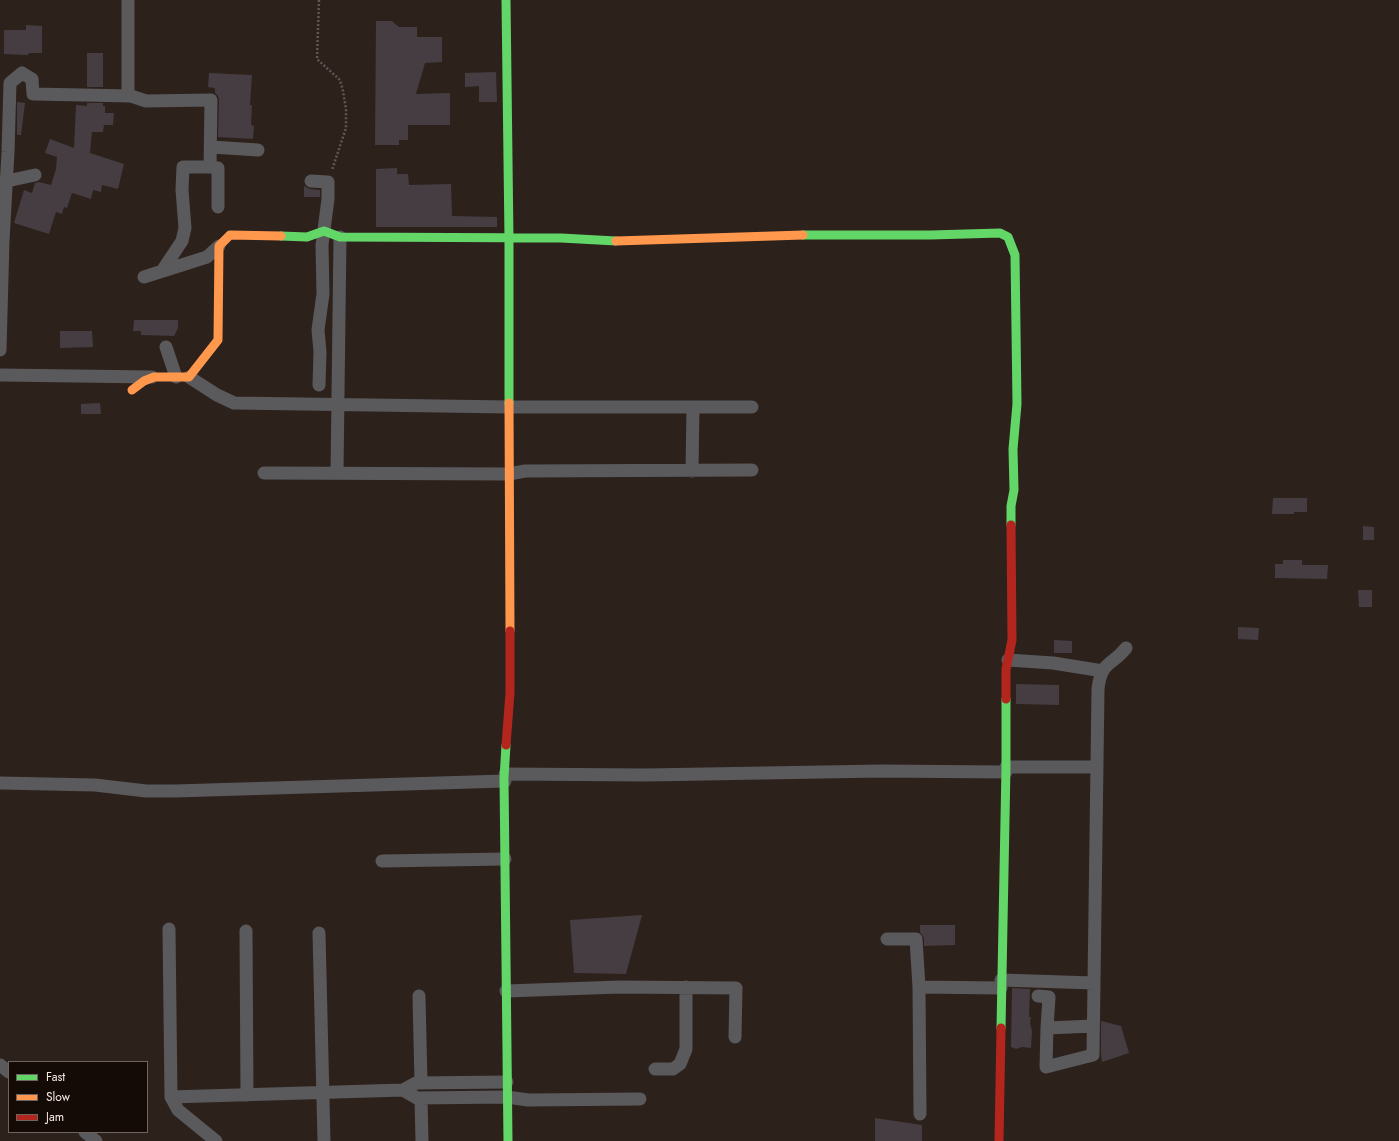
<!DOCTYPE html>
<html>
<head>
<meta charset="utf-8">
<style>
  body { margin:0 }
  #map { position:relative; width:1399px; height:1141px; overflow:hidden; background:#2d211c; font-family:Jost,sans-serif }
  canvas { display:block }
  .legend { position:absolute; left:8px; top:1061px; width:140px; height:72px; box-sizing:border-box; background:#140b07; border:1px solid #6f645f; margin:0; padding:5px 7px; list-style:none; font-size:12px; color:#f8e9e3 }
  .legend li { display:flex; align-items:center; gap:8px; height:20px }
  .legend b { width:20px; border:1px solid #6f645f }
</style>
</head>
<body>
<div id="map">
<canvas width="1399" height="1141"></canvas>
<ul class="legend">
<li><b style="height:5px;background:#63d668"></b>Fast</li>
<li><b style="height:5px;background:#ff974d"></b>Slow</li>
<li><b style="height:5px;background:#b3261e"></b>Jam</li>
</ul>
</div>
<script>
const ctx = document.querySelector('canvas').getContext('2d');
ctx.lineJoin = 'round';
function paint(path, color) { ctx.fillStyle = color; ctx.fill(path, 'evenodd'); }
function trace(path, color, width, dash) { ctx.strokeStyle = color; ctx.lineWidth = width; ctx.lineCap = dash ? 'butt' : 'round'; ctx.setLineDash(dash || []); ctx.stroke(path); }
paint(new Path2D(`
  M376,21H392L399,27H417V37H442V62L425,63L416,94L450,93V125H408V140H399V145H375Z
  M26,25L42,26V53H29L28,55L4,54V30H26Z
  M87,53H103V87H87Z
  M496,72L497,102H479V86L465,87V73Z
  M209,73L252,75L250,105H252L251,125L254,126L253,139L218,137L219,100L218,96L215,93V88L208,87Z
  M17,102L25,103L21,135H17Z
  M87,103H103V106H105V113H114L113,125H104L103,132H92L90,153L124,164L118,189L102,185L101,192L93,190L91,199L72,193L67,208L64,207L62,214L56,212L49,234L14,223L24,190L32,193L35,183L39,182L51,185L56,169L57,157L45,153L50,139L74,148L76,105L87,106Z
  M397,168V174H408L409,185L451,184L452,216L497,217V227H376V169Z
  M304,186L310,189L320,190V197H304Z
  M134,320H178V328L174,336L141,335V331H133Z
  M60,331H92L93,347L60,348Z
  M100,403L101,414H81V404Z
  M1273,498H1307V512H1294V514H1272Z
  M1363,526L1374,527V540H1363Z
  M1283,560H1302V565H1328L1327,579L1275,578V564H1283Z
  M1358,590H1372V607H1359Z
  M1238,627L1259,628L1258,640L1238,639Z
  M1054,640L1072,641V653H1054Z
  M1016,684L1059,685V705L1016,704Z
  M642,915L626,974L574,973L570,920Z
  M920,925H955V945L924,946V938L920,932Z
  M1012,988L1030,989L1029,1017H1031L1030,1023L1032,1031L1031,1048L1022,1047L1016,1049L1011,1047Z
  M1101,1021L1121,1026L1129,1053L1102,1062L1101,1054Z
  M875,1118L922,1125V1141H875Z`), '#453d41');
trace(new Path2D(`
  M319,0L317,59L340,80L343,91L346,109V128L332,170`), '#5e5959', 2.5, [2, 2]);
trace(new Path2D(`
  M128,0V96
  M211,147L258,150
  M210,167L218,168V207
  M7,181L35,175
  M311,181L328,182V199L322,245L323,294L318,330L320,352L319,385
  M144,277L207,257L219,246
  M166,347L176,377
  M0,350L3,241L8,152L10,83L22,73L32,79L33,94L131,96L146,101L211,100L210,167H183L182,190L185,228L182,241L162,271
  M0,375L152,377
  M189,377L217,395L234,403L509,407H752
  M692,471L693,407
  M264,473L509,474L525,471L752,470
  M337,473L340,237
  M1008,660L1053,663L1103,671
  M1006,767H1097
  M505,774L646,775L881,771L1006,772
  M0,783L95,785L146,791H175L505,781
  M382,861L505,859
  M169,929L171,1097
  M246,931L247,1095
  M319,933L324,1141
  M887,939H916L919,987
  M1001,980L1094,983L1098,689C1101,661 1112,666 1126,648
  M506,991L620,987L736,988L735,1037
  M419,996L421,1083
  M1038,996L1049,997L1047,1028
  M1093,1026L1047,1028L1046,1067L1093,1055L1094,983
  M0,1065L9,1072
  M655,1069H673L680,1064L686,1049V987
  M403,1090L417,1098L507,1097L528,1100L640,1099
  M421,1098L422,1141
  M920,1114L919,987L1001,988
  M85,1132L96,1141
  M216,1141L178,1110L171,1097L403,1090L416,1083L507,1082`), '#5a595c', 13);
trace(new Path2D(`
  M506,0L509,239V403
  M803,235H931L1000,233L1008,237L1015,255L1017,404L1013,449L1014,490L1011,506V525
  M281,236L307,237L324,231L340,237L561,238L616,241
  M506,745L504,778L508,1141
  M1001,1028L1006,767V699`), '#63d668', 9);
trace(new Path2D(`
  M616,241L803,235
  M132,390L144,381L154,377H189L218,340L219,246L230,235L281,236
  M509,403L510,631`), '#ff974d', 9);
trace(new Path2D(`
  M1006,699V669L1012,640L1011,525
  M506,745L510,693V631
  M999,1141L1001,1028`), '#b3261e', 9);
</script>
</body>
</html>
